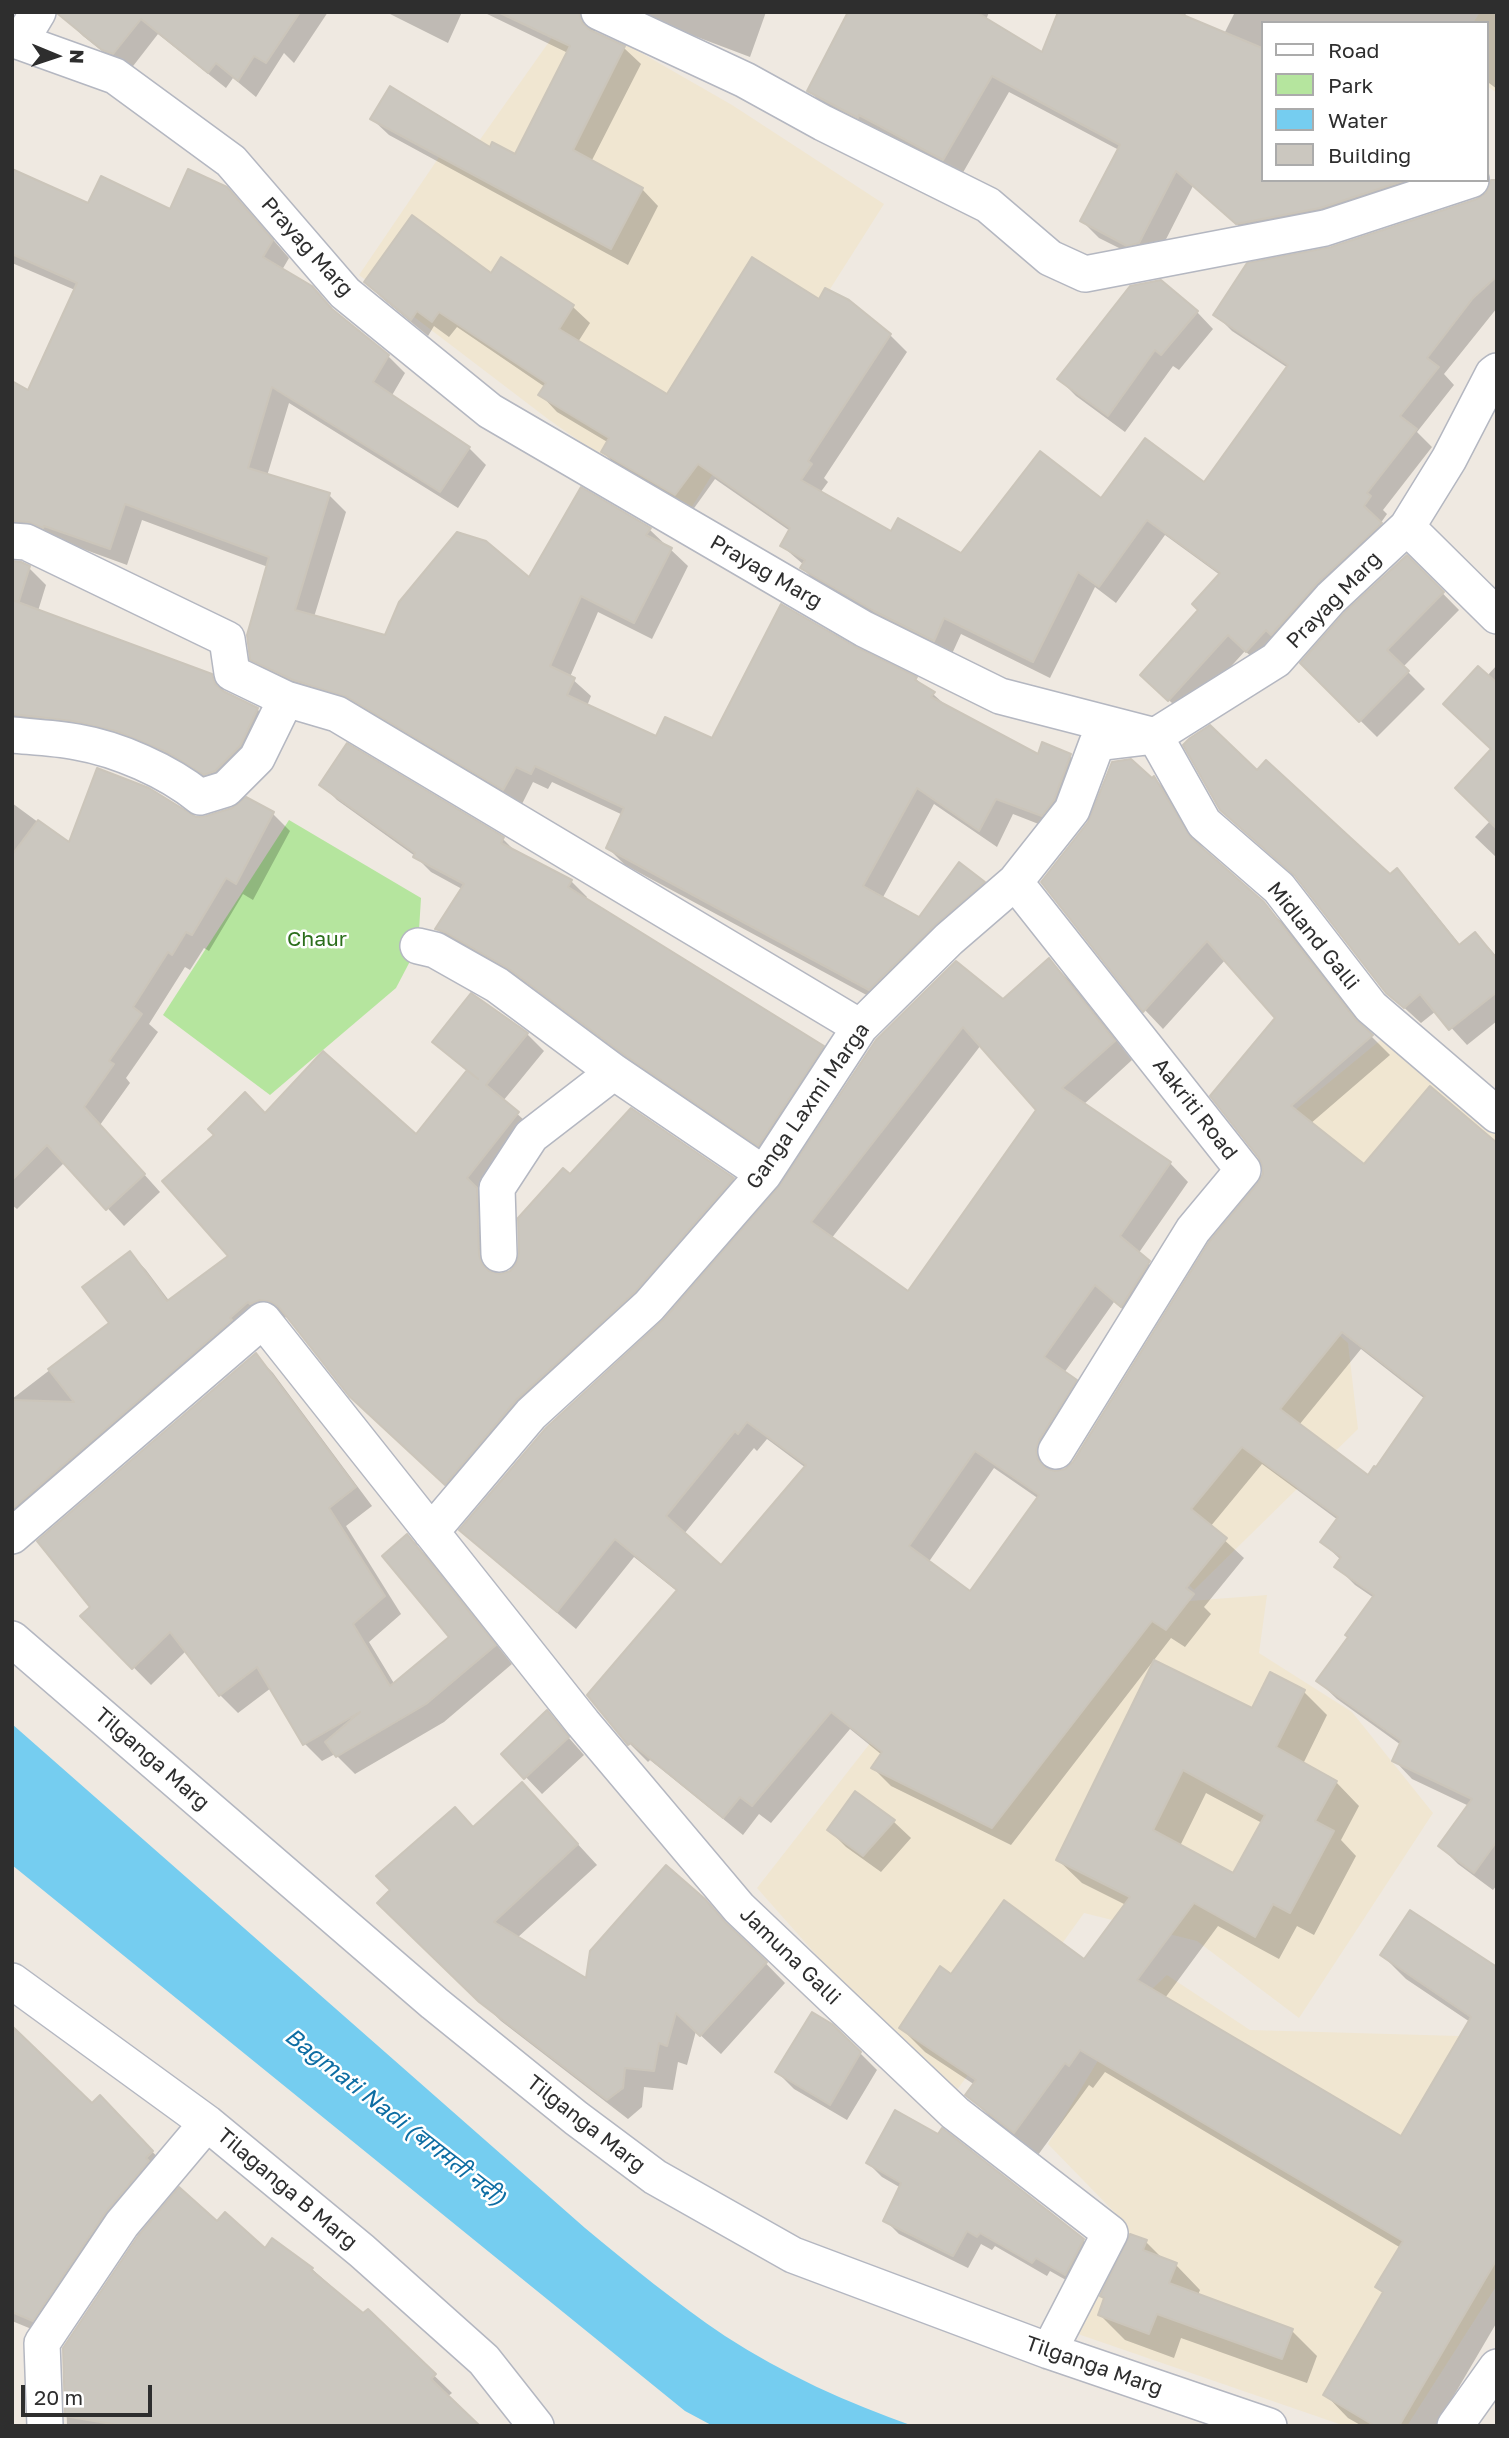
<!DOCTYPE html>
<html>
<head>
<meta charset="utf-8">
<style>
  body { margin:0 }
  #map { position:relative; width:1509px; height:2438px; overflow:hidden; background:#efe9e1; font-family:"Golos Text",sans-serif }
  canvas { display:block }
  .frame { position:absolute; inset:0; border:14px solid #2e2e2e; pointer-events:none }
  .legend { position:absolute; left:1261px; top:21px; width:228px; height:161px; box-sizing:border-box; background:#fff; border:2px solid #ababab; margin:0; padding:9px 12px; list-style:none; font-size:21px; color:#2e2e2e }
  .legend li { display:flex; align-items:center; gap:14px; height:35px }
  .legend b { width:35px; border:2px solid #ababab }
  .north { position:absolute; left:21px; top:21px; width:70px; height:70px; -webkit-text-stroke:5px #fff; paint-order:stroke; rotate:92deg; font-size:19px; font-weight:700; line-height:28px; text-align:center; color:#2e2e2e }
  .north::after { content:''; display:block; margin:auto; width:24px; height:32px; background:#2e2e2e; clip-path:polygon(50% 0,100% 100%,50% 72%,0 100%) }
  .scale { position:absolute; left:21px; top:2385px; width:131px; height:32px; box-sizing:border-box; border:4px solid #2e2e2e; border-top:0; padding-left:9px; font-size:21px; line-height:24px; white-space:nowrap; color:#2e2e2e; -webkit-text-stroke:5px #fff; paint-order:stroke }
</style>
</head>
<body>
<div id="map">
<canvas width="1509" height="2438"></canvas>
<div class="frame"></div>
<ul class="legend">
<li><b style="height:9px;background:#fff"></b>Road</li>
<li><b style="height:19px;background:#b5e59e"></b>Park</li>
<li><b style="height:19px;background:#75cdf0"></b>Water</li>
<li><b style="height:19px;background:#cbc7bf"></b>Building</li>
</ul>
<div class="north">N</div>
<div class="scale">20 m</div>
</div>
<script>
const ctx = document.querySelector('canvas').getContext('2d');
ctx.lineJoin = 'round';
function paint(path, color) { ctx.fillStyle = color; ctx.fill(path, 'evenodd'); }
function trace(path, color, width, dash) { ctx.strokeStyle = color; ctx.lineWidth = width; ctx.lineCap = dash ? 'butt' : 'round'; ctx.setLineDash(dash || []); ctx.stroke(path); }
function label(font, color, halo, rows, align = 'center') {
  ctx.font = font + ' "Golos Text","Noto Sans Devanagari",sans-serif'; ctx.lineWidth = 5; ctx.setLineDash([]); ctx.textBaseline = 'middle'; ctx.strokeStyle = halo; ctx.fillStyle = color; for (const [text, x, y, turn = 0] of rows) {
    ctx.save(); ctx.translate(x, y); ctx.rotate((+turn || 0) * Math.PI / 180); ctx.textAlign = isNaN(turn) ? turn : align; if (halo) ctx.strokeText(text, 0, 0); ctx.fillText(text, 0, 0); ctx.restore();
  }
}
paint(new Path2D(`
  M570,12L732,105L884,204L686,516L548,419L359,275L450,141H479Z
  M1480,12H1497V93L1487,86L1486,82V23H1473Z
  M1383,1038L1497,1135V1293L1274,1277L1348,1343L1358,1429L1194,1590L1056,1451L1193,1230L1288,1116Z
  M1267,1595L1259,1653L1352,1712L1433,1813L1299,2018L1197,1941L1084,1913L957,2090L918,2059L866,2011L757,1888L871,1742L1164,1603Z
  M1167,1975L1250,2030L1459,2036L1497,2061V2285L1407,2426H1345L1075,2333L1121,2219L1048,2144L1127,2012Z`), '#f0e6d1');
paint(new Path2D(`
  M289,820L421,898L418,946L396,988L270,1095L163,1015Z`), '#b5e59e');
paint(new Path2D(`
  M12,1724L585,2228C631,2266 676,2303 725,2336C783,2374 848,2403 913,2426H713L685,2411L12,1865Z`), '#75cdf0');
paint(new Path2D(`
  M259,12H328L294,63L284,53L256,97L233,78L226,88L158,34L130,70L121,66L83,36L66,19Z
  M386,12H462L448,43Z
  M483,12H604L597,20L595,32L624,48L641,64L591,162L642,189L658,206L628,265L389,135L372,119L516,157L568,53Z
  M631,12H766L750,57Z
  M843,12H989L986,20L1043,54L1060,12H1186L1185,18L1224,34L1235,12H1497V89L1489,83L1486,84V23H1262V180H1475L1255,240L1193,186L1156,259L1145,261L1099,238L1082,221L1119,150L1009,92L961,176L826,107L809,91L848,15Z
  M12,172L89,206L171,211L244,206L289,258L282,270L311,287L339,316L388,356L405,373L391,397L469,448L486,465L458,508L289,403L267,476L329,495L346,512L314,617L386,637L530,580L582,490L650,530L688,566L652,639L598,612L570,677L591,696L587,706L657,739L713,740L853,648L916,679L951,710L1039,756H1070L1087,773L1059,832L1013,814L997,847L934,804L882,899L919,919L984,883L1000,900L887,1006L625,865L608,848L623,815L552,782L548,789L533,782L521,806L269,676L252,659L268,567L142,520L127,565L61,541L12,547V401L29,392L75,290L12,263Z
  M1497,193V308L1444,374L1454,385L1417,432L1432,447L1383,510L1387,514L1380,524L1397,541L1264,668L1245,651L1186,716L1159,691L1220,575L1165,535L1116,603L1095,587L1050,678L961,634L951,656L819,585L802,568L804,565L782,546L790,531L715,479L692,511L620,469L603,452L609,443L557,412L541,395L545,387L457,327L449,337L434,326L428,336L383,299L366,282L491,275L502,259L573,307L590,323L578,342L667,397L820,302L890,335L907,352L824,478L828,482L820,493L892,533L961,555L1101,501L1205,484L1288,368L1232,331L1215,314L1332,249Z
  M1197,312L1213,329L1179,370L1173,366L1125,432L1076,396L1059,379Z
  M1407,557L1459,610L1403,667L1425,689L1377,737L1302,663Z
  M12,562L29,568L46,585L38,611L211,676L229,696L257,709L274,726L232,788L12,724Z
  M1497,665V753L1487,676Z
  M347,746L503,839L517,853L571,881L587,897L585,900L823,1047L839,1063L775,1160L644,1071L527,984L463,948L453,945L437,929L462,889L431,872L415,856L337,800L321,784Z
  M1257,773L1390,876L1397,871L1413,887L1461,946L1475,934L1491,950L1497,957V1021L1467,1045L1436,1011L1421,1023L1387,992L1301,881L1221,809Z
  M1497,775V858L1475,837L1490,821Z
  M1154,778L1172,796L1206,853L1283,923L1368,1033L1390,1055L1310,1124L1364,1166L1497,1146V1885L1493,1890L1458,1864L1440,1846L1469,1806L1412,1779L1394,1760L1401,1745L1337,1699L1318,1681L1350,1638L1374,1598L1355,1585L1336,1566L1341,1560L1322,1542L1338,1520L1262,1464L1210,1527L1244,1558L1204,1607L1211,1614L1185,1647L1171,1638L1011,1845L891,1786L873,1768L882,1755L850,1729L771,1823L759,1814L743,1835L650,1760L648,1762L630,1744L589,1695L678,1592L634,1557L576,1629L480,1548L461,1530L665,1320L782,1187L877,1041L1004,1001L1049,960L1068,979L1132,1060L1083,1105L1170,1163L1188,1182L1138,1254L1167,1281L1140,1324L1114,1302L1064,1373L1094,1399L1056,1460L1054,1472L1067,1470L1074,1463L1264,1175L1277,1018L1226,959L1163,1029L1145,1010L1043,882ZM981,1045L1038,1110L908,1294L831,1239ZM1361,1349L1425,1399L1377,1470L1368,1477L1299,1425ZM767,1439L806,1468L722,1567L684,1534L754,1448L757,1451ZM994,1468L1039,1499L970,1594L928,1563Z
  M246,799L273,814L290,831L253,900L243,894L209,951L204,948L190,970L185,967L149,1024L158,1032L126,1078L130,1083L100,1125L160,1192L124,1226L65,1162L17,1209L12,1205V803L69,845L206,818L233,810Z
  M527,1034L544,1051L503,1101L535,1130L493,1207L496,1275L511,1272L571,1177L733,1179L750,1196L463,1500L369,1413L289,1318L278,1316L12,1532V1399L111,1323L130,1253L146,1270L170,1302L231,1256L265,1115L416,1137L468,1072L435,1042Z
  M256,1355L273,1373L372,1506L346,1526L401,1614L369,1642L395,1685L451,1637L407,1537L425,1554L512,1664L444,1722L355,1774L335,1754L322,1761L305,1744L271,1688L238,1713L220,1695L186,1651L151,1685L83,1616L92,1607Z
  M1304,1692L1327,1715L1303,1764L1336,1782L1359,1806L1341,1840L1356,1856L1314,1935L1297,1926L1279,1959L1218,1926L1165,1998L1401,2138L1470,2022L1406,1979L1382,1955L1497,1968V2322L1436,2426H1362L1348,2418L1325,2394L1384,2294L1378,2287L1401,2248L1105,2072L1093,2088L1089,2085L1038,2155L991,2118L968,2095L975,2085L925,2052L901,2028L952,1976L1085,1962L1126,1905L1082,1883L1058,1860L1253,1711ZM1206,1793L1262,1823L1234,1875L1180,1846Z
  M547,1713L584,1755L542,1794L504,1754Z
  M855,1793L894,1822L911,1838L881,1872L846,1847L829,1830Z
  M541,1804L597,1865L517,1938L588,1980L704,1900L785,1983L721,2054L696,2031L687,2065L678,2062L673,2090L644,2087L642,2107L628,2119L501,2021L399,1922L474,1829Z
  M860,2053L877,2070L847,2120L794,2089L777,2072Z
  M12,2056L92,2105L117,2115L169,2169L51,2337L12,2321Z
  M868,2163L1083,2240L1097,2254L1080,2288L1050,2271L1047,2276L995,2246L992,2250L981,2244L968,2268L899,2234L885,2220L901,2188L882,2177Z
  M217,2223L266,2250L312,2269L364,2315L368,2311L452,2393L447,2397L478,2426H67L65,2348Z
  M1146,2242L1165,2261L1176,2265L1200,2290L1198,2295L1292,2331L1317,2356L1307,2383L1181,2338L1174,2358L1125,2340L1100,2315Z`), '#0003');
const building = new Path2D(`
  M58,12H300L266,63L254,56L238,81L216,63L208,73L141,19L113,54L102,50L58,14Z
  M498,12H579L582,23L590,30L625,46L573,150L643,188L611,249L370,119L390,86L490,147L492,142L515,154L570,46Z
  M848,12H976L1042,52L1058,12H1176L1262,48V180H1406L1320,208L1236,224L1176,171L1139,243L1127,246L1080,221L1120,145L992,76L943,160L859,115L858,118L807,91Z
  M12,169L88,203L101,176L170,209L188,169L227,187L273,240L263,257L312,286L332,309L389,355L373,382L470,447L440,492L272,387L248,468L330,493L295,610L385,635L399,602L457,532L486,541L529,577L581,487L651,528L646,535L672,548L634,623L581,596L550,666L575,678L567,695L656,736L665,717L712,738L781,604L854,646L917,677L915,680L935,692L931,697L1038,754L1042,742L1071,754L1054,800L1042,816L996,799L979,831L917,788L863,886L919,917L959,862L985,882L935,925L869,990L606,848L624,808L535,766L531,774L516,767L503,790L347,697L293,680L250,660L247,635L269,557L125,504L110,549L44,526L43,528L28,522L12,521V381L28,390L77,283L12,254Z
  M1491,180H1497V276L1473,298L1427,358L1439,367L1400,416L1417,429L1367,493L1371,496L1364,506L1382,523L1317,583L1271,635L1266,630L1246,652L1228,635L1168,701L1140,675L1198,610L1192,604L1220,573L1147,520L1099,587L1078,572L1033,662L944,618L934,641L874,611L800,568L805,560L780,546L790,528L698,464L675,495L601,452L609,438L538,395L546,383L439,312L432,322L417,311L411,320L364,282L412,215L491,273L501,257L574,305L559,329L667,394L752,257L819,299L825,288L849,300L891,334L808,461L812,464L801,480L891,531L898,518L961,553L1040,451L1101,498L1145,438L1204,482L1288,365L1213,315L1247,263L1331,247L1477,199L1486,193Z
  M1161,280L1198,311L1161,355L1155,350L1108,416L1057,379L1130,286Z
  M1407,555L1444,592L1387,650L1409,671L1359,722L1300,663L1345,612Z
  M12,561L21,562L30,566L19,601H15L212,674L215,684L223,691L258,708L240,746L215,771L204,775L167,752L116,731L72,721L12,714Z
  M1478,666L1497,683V829L1455,788L1491,749L1443,704Z
  M1210,725L1257,770L1266,760L1390,874L1397,868L1459,945L1475,932L1497,959V992L1449,1030L1420,994L1404,1008L1386,993L1295,876L1220,810L1183,745L1190,738Z
  M347,743L504,837L501,843L572,880L568,887L824,1046L758,1146L626,1056L509,969L445,932L435,929L464,884L413,857L415,853L319,785Z
  M1131,759L1152,778L1154,776L1191,838L1264,902L1355,1019L1373,1035L1291,1106L1364,1164L1430,1086L1497,1143V1841L1474,1873L1438,1846L1472,1799L1392,1761L1401,1741L1316,1681L1348,1637L1345,1635L1374,1595L1334,1567L1341,1557L1320,1542L1338,1517L1242,1447L1191,1509L1227,1538L1186,1588L1194,1594L1166,1630L1152,1621L992,1828L871,1768L882,1752L831,1712L752,1806L740,1797L723,1818L631,1743L628,1745L587,1695L677,1590L615,1539L557,1612L459,1530L546,1428L664,1319L780,1185L876,1040L956,961L1003,999L1049,958L1115,1041L1062,1088L1171,1162L1120,1236L1150,1261L1121,1307L1095,1285L1044,1357L1077,1380L1039,1440L1036,1450L1038,1460L1045,1468L1055,1471L1065,1469L1073,1462L1209,1242L1258,1183L1263,1174L1262,1165L1259,1158L1210,1096L1275,1018L1207,941L1143,1012L1041,882L1088,822L1112,762ZM963,1027L1036,1110L908,1291L811,1222ZM1342,1332L1425,1396L1376,1467L1374,1466L1368,1475L1280,1409ZM747,1422L806,1465L721,1565L666,1516L735,1431L738,1434ZM975,1451L1039,1495L970,1591L909,1546Z
  M97,768L149,788L196,817L206,816L232,808L246,797L274,812L236,884L226,878L192,935L186,932L172,955L168,952L133,1007L142,1014L109,1061L114,1064L84,1107L145,1174L106,1210L47,1145L12,1180V855L38,820L69,842Z
  M471,993L528,1033L486,1085L519,1112L467,1178L477,1188L479,1255L482,1264L489,1271L500,1274L510,1271L516,1264L519,1253L518,1218L563,1168L570,1174L631,1108L734,1178L635,1292L517,1399L445,1485L349,1396L279,1307L271,1302L260,1300L250,1304L248,1302L230,1318L232,1320L12,1509V1400L74,1402L48,1369L109,1323L82,1287L130,1251L167,1301L228,1256L162,1181L214,1135L208,1129L245,1092L265,1113L323,1051L416,1134L467,1070L478,1079L432,1042Z
  M256,1353L356,1487L329,1508L385,1596L353,1624L390,1686L449,1637L382,1556L407,1534L496,1645L426,1704L336,1757L325,1742L360,1712L303,1745L257,1667L219,1696L170,1632L132,1669L80,1616L90,1607L37,1541Z
  M1154,1660L1252,1708L1270,1672L1305,1690L1276,1747L1337,1781L1315,1821L1334,1831L1290,1913L1273,1904L1255,1937L1194,1903L1137,1980L1401,2136L1471,2017L1380,1955L1410,1910L1497,1967V2259L1399,2426H1375L1323,2395L1383,2292L1375,2287L1403,2241L1080,2050L1069,2066L1065,2063L1014,2133L965,2095L976,2080L899,2028L940,1966L951,1974L1004,1900L1084,1959L1130,1897L1056,1860ZM1183,1770L1265,1815L1233,1873L1153,1830Z
  M547,1710L569,1737L524,1779L501,1754Z
  M522,1782L578,1844L494,1922L586,1978L590,1951L666,1865L705,1899L725,1922L767,1962L700,2036L676,2013L667,2046L659,2043L654,2071L625,2068L623,2088L607,2100L479,2002L377,1903L390,1890L376,1876L455,1807L473,1827Z
  M855,1791L895,1820L863,1856L827,1830Z
  M812,2012L832,2024L861,2052L830,2105L775,2072Z
  M12,2026L92,2103L100,2095L153,2151L146,2158L149,2161L105,2213L33,2321L12,2312Z
  M895,2110L938,2134L942,2128L1084,2239L1065,2275L1036,2258L1032,2263L980,2233L977,2237L967,2231L953,2256L883,2221L901,2183L866,2163Z
  M179,2187L217,2221L225,2212L265,2248L272,2238L313,2268L311,2270L363,2313L368,2309L436,2374L431,2379L480,2426H124L65,2416L63,2348L138,2236Z
  M1130,2234L1147,2240L1143,2250L1177,2263L1169,2283L1293,2329L1282,2359L1157,2314L1149,2334L1098,2315L1104,2298L1100,2296Z`);
paint(building, '#cbc7bf');
trace(building, '#cbc5ba', 2);
const minor = new Path2D(`
  M599,12L745,80L823,123L988,205L1050,258L1085,274L1325,228L1471,180
  M12,39L115,76L231,161L345,293L490,411L864,629L1000,696L1155,736L1276,660L1331,598L1407,527L1449,459L1493,374L1497,371
  M20,42L38,12
  M1407,527L1497,616
  M12,541L26,542L227,639L232,673L286,699L337,714L860,1027
  M12,735C34,737 56,738 77,742C118,749 168,771 200,797L226,789L257,758L286,699
  M1015,882L1243,1170L1193,1230L1056,1451
  M418,946L435,950L497,985L614,1072L764,1174
  M499,1254L497,1188L531,1136L614,1072
  M431,1532L531,1414L649,1306L764,1174L860,1027L949,939L1015,882L1072,810L1097,743L1155,736L1204,823L1279,888L1371,1007L1497,1115
  M12,1536L263,1320L583,1723L739,1908L955,2113L1110,2233L1049,2351
  M12,1639L434,2003L576,2118L655,2177L793,2255L1049,2351L1269,2426
  M12,1981L207,2123L362,2251L484,2360L536,2426
  M45,2426L42,2343L122,2224L207,2123
  M1455,2426L1497,2367`);
trace(minor, '#b4b7c1', 38);
trace(minor, '#fff', 35);
label('21px', '#2e2e2e', '#fff', [
  ["Prayag Marg",307,247,48],
  ["Prayag Marg",766,572,30],
  ["Prayag Marg",1334,600,-46],
  ["Midland Galli",1313,936,51],
  ["Ganga Laxmi Marga",808,1106,-55],
  ["Aakriti Road",1195,1109,52],
  ["Tilganga Marg",152,1759,41],
  ["Jamuna Galli",790,1956,44],
  ["Tilganga Marg",586,2124,38],
  ["Tilaganga B Marg",287,2189,40],
  ["Tilganga Marg",1094,2366,19]
]);
label('21px', '#2b6e1b', '#fff', [
  ["Chaur",317,939]
]);
label('italic 23px', '#0d6da3', '#fff', [
  ["Bagmati Nadi (बागमती नदी)",395,2117,38]
]);
</script>
</body>
</html>
